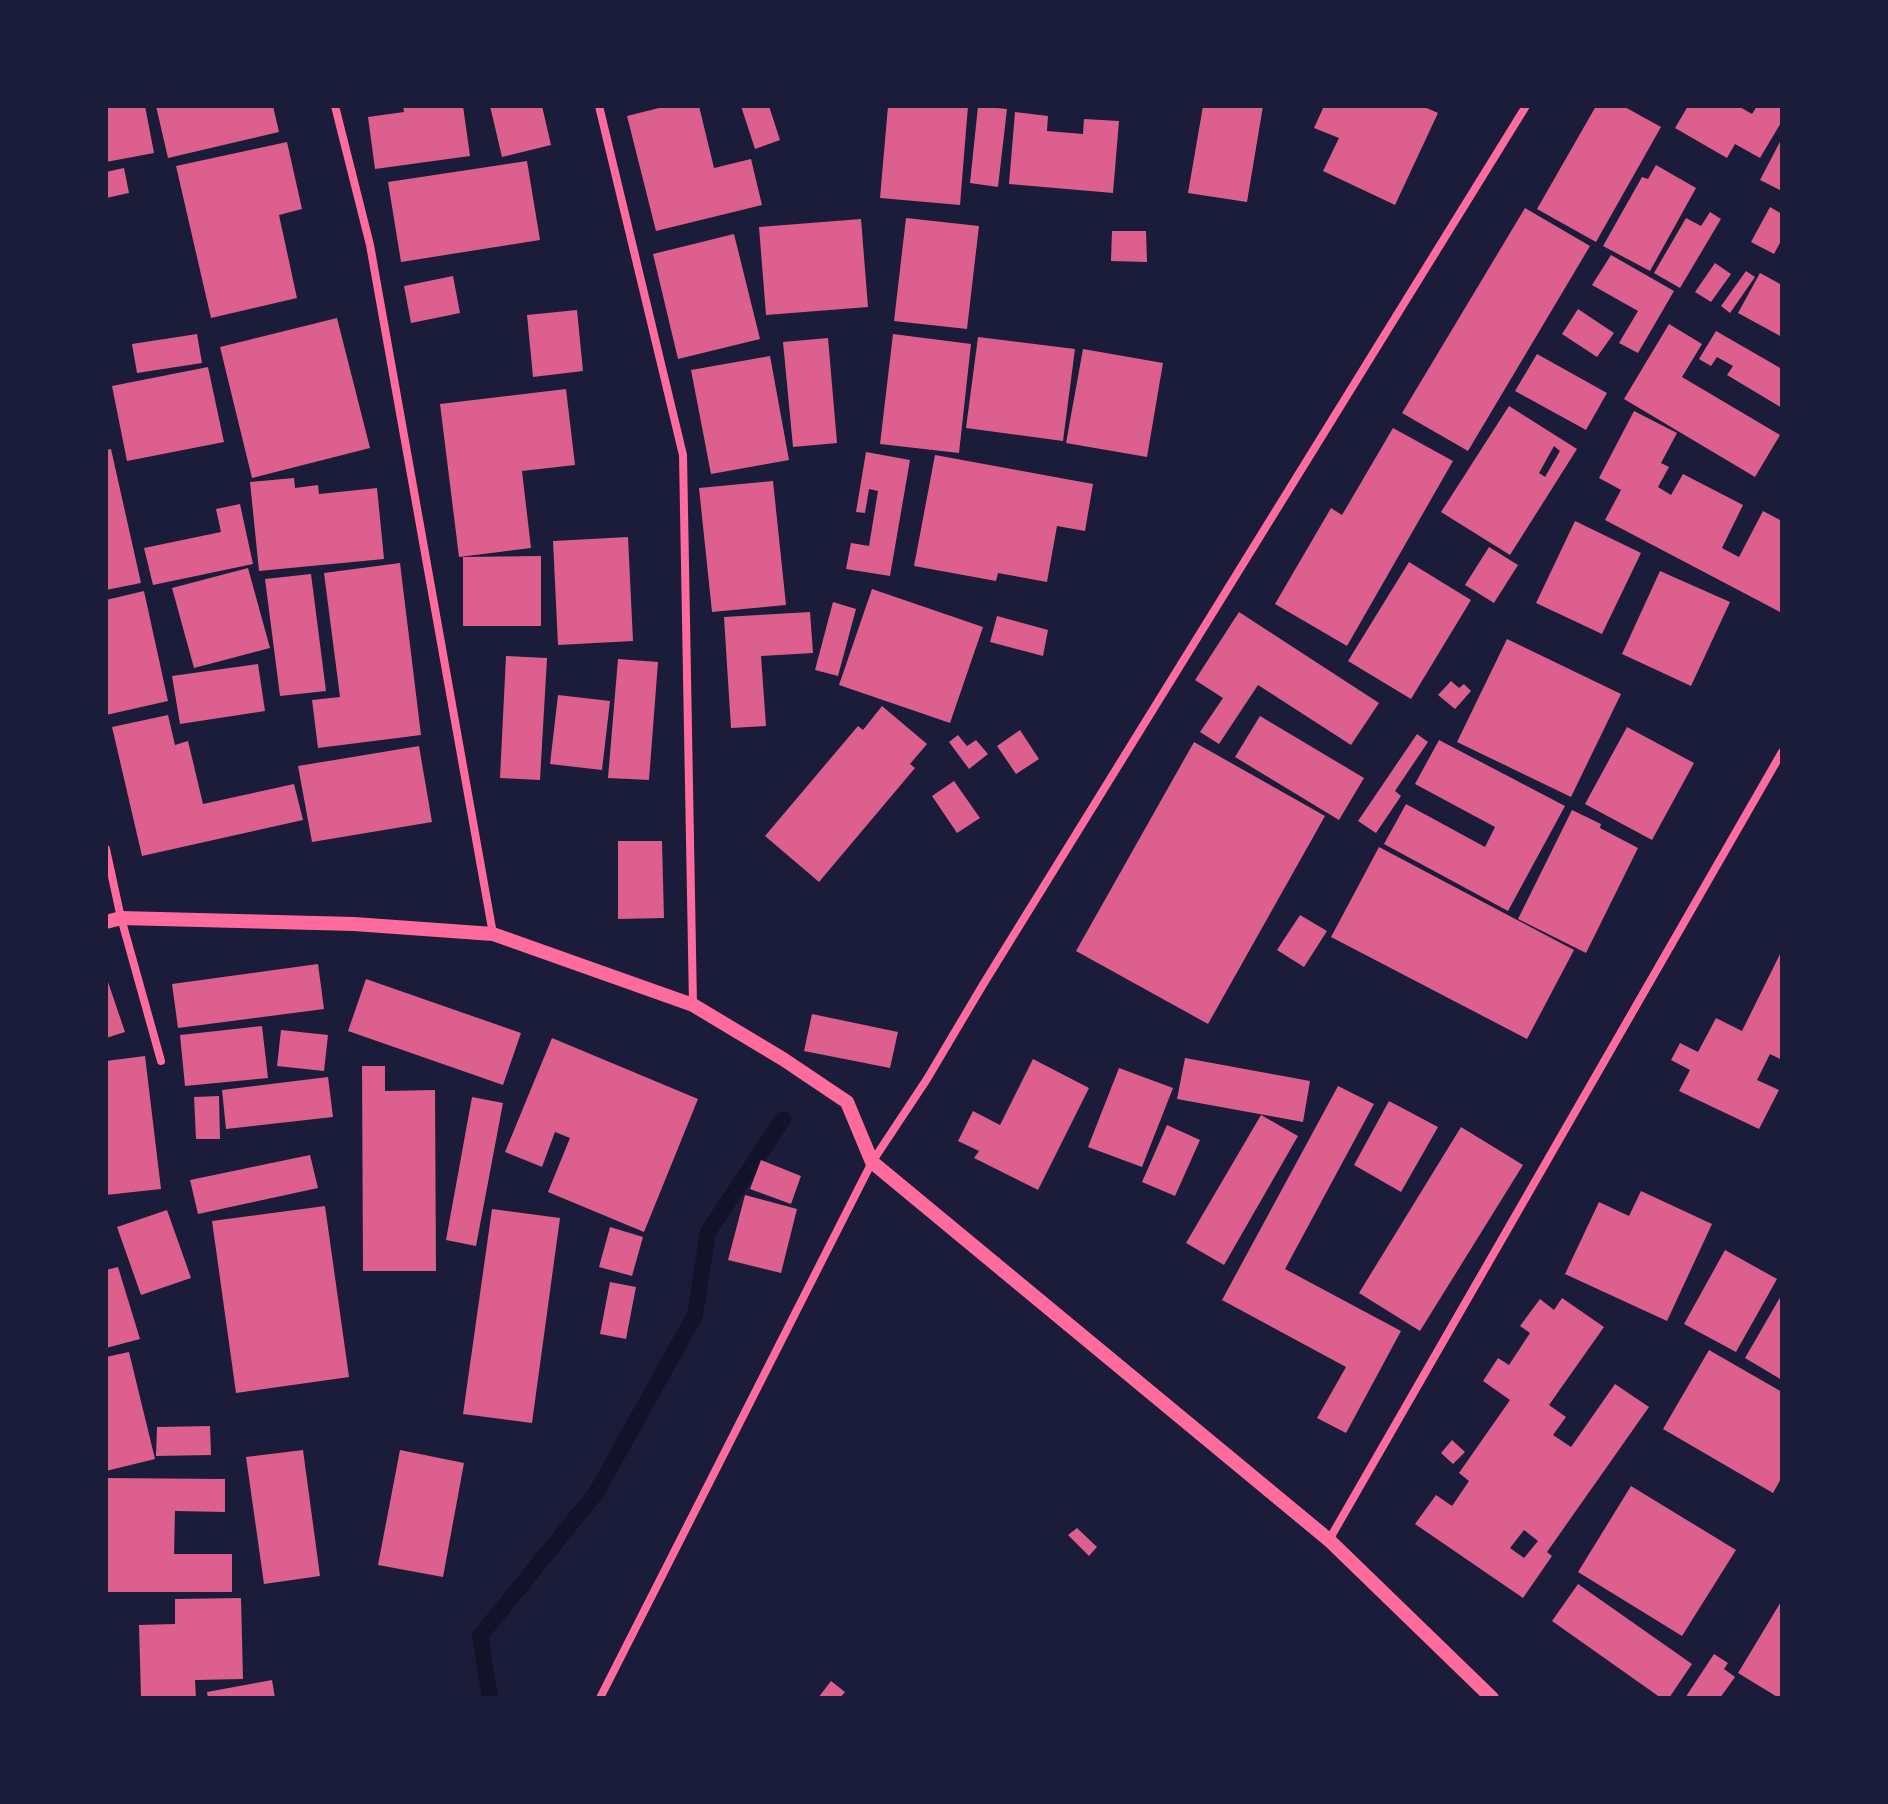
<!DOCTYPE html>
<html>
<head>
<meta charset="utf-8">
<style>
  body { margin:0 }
  #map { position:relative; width:1888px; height:1804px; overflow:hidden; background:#1b1b3a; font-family:Karla,sans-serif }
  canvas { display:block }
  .frame { position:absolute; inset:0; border:108px solid #1b1b3a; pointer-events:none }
</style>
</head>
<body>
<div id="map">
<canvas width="1888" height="1804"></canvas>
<div class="frame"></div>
</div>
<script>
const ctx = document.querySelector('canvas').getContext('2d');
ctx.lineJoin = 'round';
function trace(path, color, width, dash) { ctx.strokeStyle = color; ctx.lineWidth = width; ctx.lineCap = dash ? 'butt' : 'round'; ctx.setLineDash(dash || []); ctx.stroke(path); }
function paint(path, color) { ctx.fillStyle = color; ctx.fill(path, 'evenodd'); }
trace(new Path2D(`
  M490,1698L480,1636L596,1493L695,1315L708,1232L783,1119`), '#12122b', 16);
paint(new Path2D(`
  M106,106H145L154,153L106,162Z
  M156,106H273L279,132L168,158Z
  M403,106H463L470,156L375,169L368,117L404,112Z
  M490,106H542L551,145L502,157Z
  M667,106H699L714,168L751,159L762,205L656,231L627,116Z
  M741,106H769L780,140L755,149Z
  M888,106H968L960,205L880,198Z
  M978,106L1007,109L998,187L970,183Z
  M1203,106H1263L1247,202L1188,193Z
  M1324,106H1422L1438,113L1395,205L1323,171L1339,138L1314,128Z
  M1596,106H1623L1661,127L1596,242L1537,209Z
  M1688,106H1738L1752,114L1757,106H1782V121L1760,158L1735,144L1727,158L1675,128Z
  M1015,112L1048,116L1047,131L1083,134L1084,119L1119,121L1113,193L1009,184Z
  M1782,138V191L1760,180Z
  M287,142L302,209L279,215L297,298L211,318L176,166Z
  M527,161L540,240L401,262L388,182Z
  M1656,165L1696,188L1650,271L1603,246L1642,177L1648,179Z
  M124,168L129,193L106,198V172Z
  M1770,207L1782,214V239L1774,254L1751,242Z
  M1525,208L1590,246L1468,451L1402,413Z
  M1710,212L1721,219L1680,288L1654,273L1686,218L1701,226Z
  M906,218L979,226L967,329L894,321Z
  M861,219L868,307L766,315L759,227Z
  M1112,231H1146L1147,262L1111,261Z
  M734,234L760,339L678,359L653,254Z
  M1611,255L1674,291L1638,353L1619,343L1638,311L1592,285Z
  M1715,263L1731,274L1711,302L1695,292Z
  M1746,271L1755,277L1730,313L1721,306Z
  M1760,273L1782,285V337L1738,313Z
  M453,276L460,313L411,323L404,286Z
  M1578,309L1614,333L1597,357L1562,334Z
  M577,310L583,371L533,377L527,315Z
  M337,318L370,448L252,478L220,347Z
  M1669,324L1702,344L1682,377L1780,435L1755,477L1624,399Z
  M1716,331L1782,369V408L1727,375L1733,366L1717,357L1711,366L1699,359Z
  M197,334L202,363L137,373L132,344Z
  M893,334L971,344L959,453L880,444Z
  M978,337L1075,349L1063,441L966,428Z
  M828,338L837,443L793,447L783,342Z
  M1083,349L1163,363L1147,457L1066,443Z
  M1537,354L1607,393L1586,430L1515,391Z
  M770,356L789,460L711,474L691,370Z
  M208,367L224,442L127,461L112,386Z
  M566,389L575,465L522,471L531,548L459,557L440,404Z
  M1509,406L1577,449L1510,555L1441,512ZM1554,446L1560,451L1545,477L1539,473Z
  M1634,411L1677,433L1661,463L1669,467L1658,487L1671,495L1683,474L1743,505L1722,548L1739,557L1763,511L1782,521V613L1605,520L1621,490L1599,478Z
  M1393,428L1453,461L1347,646L1275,604L1331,508L1342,515Z
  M111,449L141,583L106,590V450Z
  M866,452L910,460L890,576L846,569L851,543L869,546L878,491L869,489L865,513L856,512Z
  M935,455L1093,484L1085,531L1057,526L1047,582L998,573L996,581L914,566Z
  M294,478L295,488L318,485L319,494L377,488L384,559L259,571L250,482Z
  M773,481L786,605L712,612L699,488Z
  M240,504L253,564L153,585L144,548L221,532L216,509Z
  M1575,521L1641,553L1602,634L1536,603Z
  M628,537L633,641L558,645L553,541Z
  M1489,547L1518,565L1494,603L1465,585Z
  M541,556V626H463V557Z
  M1409,562L1471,600L1411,699L1348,661Z
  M400,563L421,735L318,748L312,700L340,697L324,573Z
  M248,568L270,648L194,668L172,588Z
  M1660,571L1730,602L1691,686L1622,654Z
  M311,574L326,691L280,696L265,579Z
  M872,589L983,627L950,723L839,685Z
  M144,591L168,701L106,715V600Z
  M833,602L856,609L838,676L815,670Z
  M810,612L813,653L761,656L766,726L731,728L724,617Z
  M1239,612L1379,703L1351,745L1258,685L1219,744L1200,732L1223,698L1195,680Z
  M997,616L1048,630L1043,656L990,642Z
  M1507,639L1621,694L1571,797L1457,742Z
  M506,656L547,658L540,780L500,778Z
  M618,659L658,662L649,780L608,778Z
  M258,664L265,711L180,724L172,676Z
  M1451,681L1459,688L1464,684L1471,691L1455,709L1438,695Z
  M558,695L610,701L602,770L550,764Z
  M882,706L927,744L910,764L915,768L819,882L765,836L858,726L863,730Z
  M168,715L175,745L188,741L203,804L294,784L303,820L142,856L112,727Z
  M1260,716L1364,778L1339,820L1235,757Z
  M1627,727L1694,763L1652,840L1585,804Z
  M1020,730L1039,759L1016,774L997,746Z
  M1417,734L1428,742L1395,791L1401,796L1376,833L1358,821Z
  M958,735L967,746L976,740L988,754L969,769L949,742Z
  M1439,740L1565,806L1508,911L1384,844L1406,804L1485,847L1495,827L1415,784Z
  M1194,742L1325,816L1208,1024L1076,951Z
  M419,746L432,822L312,842L298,766Z
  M954,781L980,818L957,833L932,796Z
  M1572,810L1601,824L1600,828L1638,848L1586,953L1518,919Z
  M618,841H662L664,918L618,919Z
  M1379,847L1574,950L1527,1039L1331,937Z
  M1300,915L1327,931L1304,967L1277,950Z
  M1782,950V1060L1770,1054L1757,1080L1779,1090L1759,1129L1679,1091L1690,1070L1671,1060L1680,1043L1698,1052L1716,1018L1742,1031Z
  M318,964L324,1009L178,1028L172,984Z
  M106,976L125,1032L106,1038Z
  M366,979L521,1033L503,1085L348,1031Z
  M812,1014L898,1032L890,1068L804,1051Z
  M262,1026L268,1078L185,1086L180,1035Z
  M281,1030L328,1035L324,1071L277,1066Z
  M552,1038L698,1099L644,1232L548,1192L570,1138L555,1132L542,1167L505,1152Z
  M145,1056L161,1189L106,1195V1061Z
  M1185,1058L1310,1081L1303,1122L1177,1099Z
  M1033,1059L1089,1088L1038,1190L974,1158L979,1151L958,1141L973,1111L1000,1125Z
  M362,1066H385V1091L435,1090L436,1271H363Z
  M1119,1068L1173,1088L1142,1167L1088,1147Z
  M328,1077L333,1117L226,1129L222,1090Z
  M1338,1086L1374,1104L1285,1269L1401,1331L1346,1433L1317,1418L1346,1367L1222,1300Z
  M219,1096L220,1139H196L194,1097Z
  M472,1097L503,1103L476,1246L446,1240Z
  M1389,1101L1438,1127L1401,1192L1354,1165Z
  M1261,1115L1298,1136L1224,1265L1186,1243Z
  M1167,1125L1200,1140L1175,1196L1142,1182Z
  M1461,1127L1523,1165L1420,1331L1359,1293Z
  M310,1155L318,1188L198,1214L190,1180Z
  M761,1160L801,1176L791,1204L750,1189Z
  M1641,1191L1712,1224L1667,1321L1565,1274L1599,1202L1629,1216Z
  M745,1195L797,1209L781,1273L728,1260Z
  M325,1206L349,1377L236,1393L212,1221Z
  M492,1209L560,1218L532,1423L463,1414Z
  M167,1210L191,1278L141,1295L117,1227Z
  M610,1227L643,1237L632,1276L599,1267Z
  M1725,1250L1777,1279L1736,1352L1684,1324Z
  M118,1267L140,1339L106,1348V1270Z
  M610,1282L636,1287L626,1339L600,1334Z
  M1782,1294V1380L1745,1358Z
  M1562,1298L1604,1327L1549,1405L1566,1417L1553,1435L1571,1447L1615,1384L1649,1407L1547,1552L1552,1556L1523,1598L1415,1524L1436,1495L1452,1506L1469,1481L1459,1473L1510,1400L1483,1381L1498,1358L1509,1365L1530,1333L1520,1326L1540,1299L1554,1310ZM1524,1530L1538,1541L1524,1558L1510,1548Z
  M1709,1350L1782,1392V1477L1773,1493L1663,1429Z
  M129,1352L155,1459L106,1471V1357Z
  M210,1426L211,1455L156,1456L157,1427Z
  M1452,1440L1465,1452L1453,1464L1441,1453Z
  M303,1450L320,1576L264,1584L246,1457Z
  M400,1450L464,1463L443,1577L378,1565Z
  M106,1478L225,1479V1512L175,1511L174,1554H232V1592H106Z
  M1631,1486L1736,1550L1682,1636L1578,1572Z
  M1077,1528L1097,1547L1089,1556L1068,1535Z
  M1578,1584L1692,1664L1669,1698H1661L1552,1621Z
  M241,1598L243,1679L195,1680L196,1698H141L139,1625L175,1624V1599Z
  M1782,1600V1698H1779L1738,1673Z
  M1714,1654L1728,1663L1724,1669L1735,1677L1720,1698H1685Z
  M272,1680L275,1698H208L207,1692Z
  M831,1681L845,1692L840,1698H818Z`), '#dd5f8e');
trace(new Path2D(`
  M335,106L370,245L493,934
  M599,106L683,455L693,1005
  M106,849L121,918L161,1061
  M1329,1540L1782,752
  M600,1698L872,1162L927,1079L984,983L1526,106`), '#ff6b9d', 8);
trace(new Path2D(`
  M106,922L121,918L354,924L493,934L693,1005L783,1059L847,1102L872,1162L1329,1540L1492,1698`), '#ff6b9d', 14);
</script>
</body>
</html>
